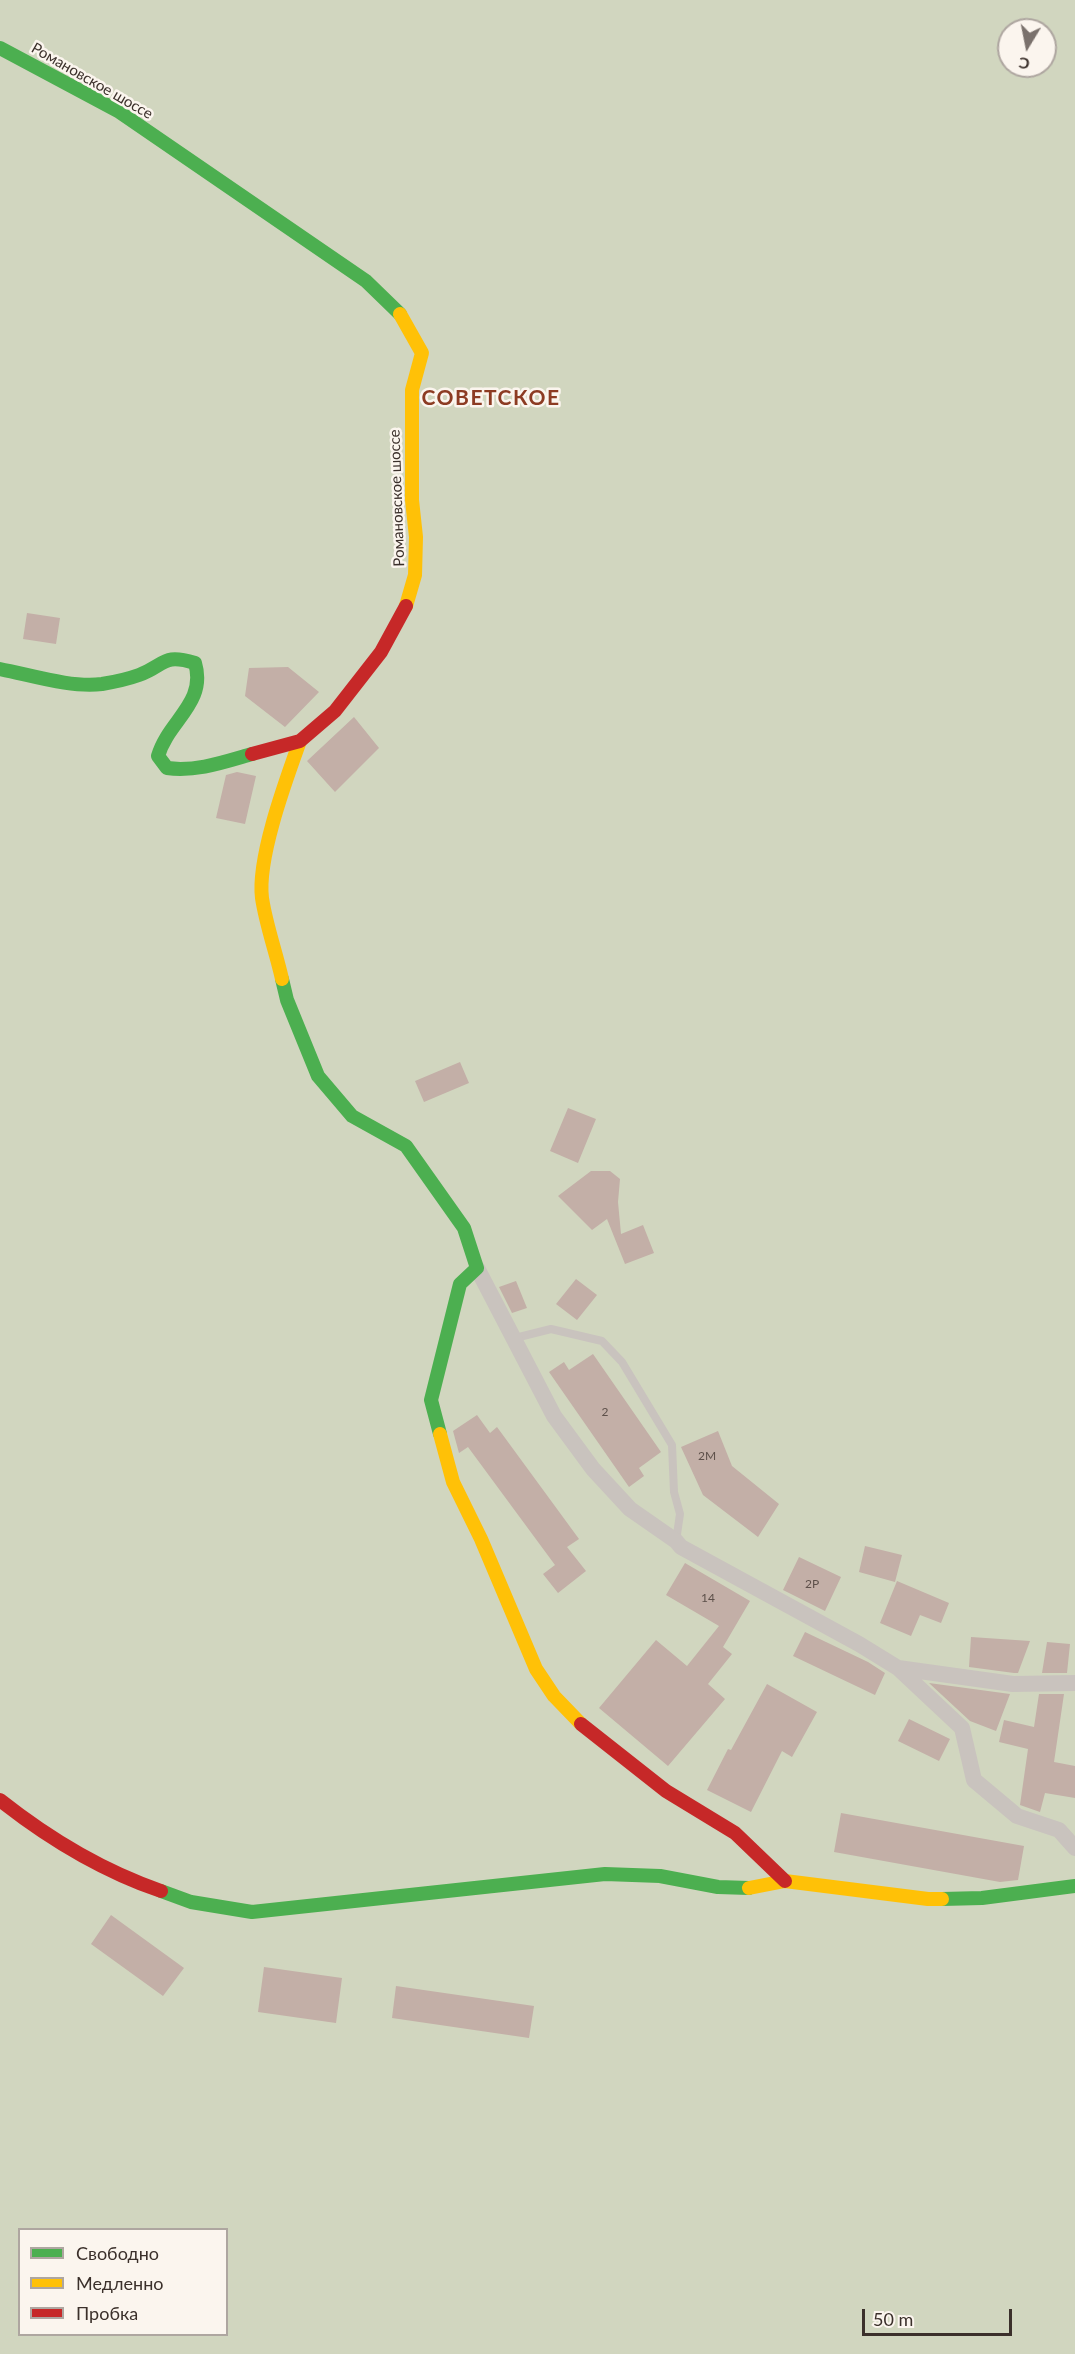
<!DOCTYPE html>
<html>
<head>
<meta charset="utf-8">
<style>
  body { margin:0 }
  #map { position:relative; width:1075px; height:2354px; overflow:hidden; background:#f0ebe5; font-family:Lato,sans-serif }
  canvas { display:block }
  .legend { position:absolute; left:18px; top:2228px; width:210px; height:108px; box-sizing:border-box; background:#fbf5ee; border:2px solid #aea6a0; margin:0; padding:8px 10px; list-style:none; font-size:18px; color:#3b302b }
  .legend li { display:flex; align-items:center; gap:12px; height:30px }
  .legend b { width:30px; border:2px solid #aea6a0 }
  .north { position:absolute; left:997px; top:18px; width:60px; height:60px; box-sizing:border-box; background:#fbf5ee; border:2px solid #aea6a0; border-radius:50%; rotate:190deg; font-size:16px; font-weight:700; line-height:24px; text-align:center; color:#3b302b }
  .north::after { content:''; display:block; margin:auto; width:21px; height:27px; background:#7a716c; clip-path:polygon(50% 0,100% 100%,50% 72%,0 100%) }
  .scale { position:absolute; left:862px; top:2309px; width:150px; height:27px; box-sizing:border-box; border:3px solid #3b302b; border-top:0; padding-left:8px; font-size:18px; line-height:21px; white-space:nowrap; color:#3b302b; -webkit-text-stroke:4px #fbf5ee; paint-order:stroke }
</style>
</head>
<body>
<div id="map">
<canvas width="1075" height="2354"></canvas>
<ul class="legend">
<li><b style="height:8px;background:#4caf50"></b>Свободно</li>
<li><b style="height:8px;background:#ffc107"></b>Медленно</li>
<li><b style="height:8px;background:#c62828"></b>Пробка</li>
</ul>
<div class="north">С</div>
<div class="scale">50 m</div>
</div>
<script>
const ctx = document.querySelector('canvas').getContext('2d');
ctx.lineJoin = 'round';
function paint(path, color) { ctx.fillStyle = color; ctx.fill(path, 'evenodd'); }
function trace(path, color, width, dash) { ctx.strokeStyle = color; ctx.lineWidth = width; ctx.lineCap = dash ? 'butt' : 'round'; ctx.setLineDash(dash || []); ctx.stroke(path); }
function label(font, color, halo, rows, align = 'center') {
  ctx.font = font + ' Lato,sans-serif'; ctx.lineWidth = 5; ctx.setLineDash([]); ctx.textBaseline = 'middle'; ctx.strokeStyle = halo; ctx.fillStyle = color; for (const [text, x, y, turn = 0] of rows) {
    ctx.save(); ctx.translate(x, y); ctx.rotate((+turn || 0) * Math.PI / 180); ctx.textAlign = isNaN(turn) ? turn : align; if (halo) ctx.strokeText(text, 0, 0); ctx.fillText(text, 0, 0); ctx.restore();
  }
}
paint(new Path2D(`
  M0,0H1075V2354H0ZM1009,30H1045V66H1009ZM20,2230H226V2334H20Z`), '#d1d6bf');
paint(new Path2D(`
  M27,613L60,618L56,644L23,639Z
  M288,667L319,692L285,727L245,696L249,668Z
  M354,717L379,748L335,792L307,761Z
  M237,772L256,776L245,824L216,818L226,775Z
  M460,1062L469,1083L424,1102L415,1081Z
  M568,1108L596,1119L578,1163L550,1151Z
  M591,1171H610L620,1179L618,1202L621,1234L643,1225L654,1253L625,1264L607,1219L592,1230L558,1196Z
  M576,1279L597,1295L577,1320L556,1304Z
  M516,1281L527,1308L512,1313L499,1287Z
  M593,1354L661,1452L639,1468L644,1476L629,1487L549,1372L564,1362L569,1370Z
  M477,1415L490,1433L497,1427L579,1539L567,1547L586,1571L558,1593L543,1574L555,1565L468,1447L459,1453L453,1431Z
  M718,1431L732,1466L779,1504L758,1537L703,1495L681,1447Z
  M865,1546L902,1555L895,1582L859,1572Z
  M799,1557L841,1577L825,1611L783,1590Z
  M685,1563L750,1601L723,1647L732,1654L708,1684L725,1699L668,1766L599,1708L656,1640L687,1666L719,1626L666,1595Z
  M897,1581L949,1603L941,1623L920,1615L911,1636L880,1623Z
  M805,1632L868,1662L885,1673L875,1695L793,1656Z
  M971,1637L1030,1641L1018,1673H1014L969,1667Z
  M1047,1642L1070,1644L1067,1673H1042Z
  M929,1683L1010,1694L996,1731L970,1721Z
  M767,1684L817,1712L792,1757L782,1751L751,1812L707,1790L728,1749L731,1750Z
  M1039,1694H1064L1054,1762L1075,1766V1798L1045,1793L1040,1812L1020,1805L1028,1749L999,1742L1004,1720L1034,1727Z
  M909,1719L950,1739L939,1761L898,1741Z
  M841,1813L1024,1846L1018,1880L1000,1882L834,1852Z
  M111,1915L184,1968L163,1996L91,1944Z
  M264,1967L342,1978L336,2023L258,2012Z
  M396,1986L534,2006L529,2038L392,2018Z`), '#c3afa7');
trace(new Path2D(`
  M515,1338L551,1329L602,1341L622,1362L672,1445L674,1492L680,1514L676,1541`), '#c9c3be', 8);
trace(new Path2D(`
  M477,1268L554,1416L593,1469L630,1509L676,1541L681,1547L859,1644L898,1668L962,1728L974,1780L1017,1816L1059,1830L1075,1848
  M898,1668L1013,1684L1075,1683`), '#c9c3be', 16);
trace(new Path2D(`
  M0,48L118,111L366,281L400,314
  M0,669C31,675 71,688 102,684C114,682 128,679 139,675C166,665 162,653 195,663C207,703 168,721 158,756L167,768C196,772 224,762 252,754
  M282,979L287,1000L318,1076L352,1116L406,1146L464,1228L477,1268L460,1284L431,1400L440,1434
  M161,1891L191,1902L252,1912L605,1874L660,1876L718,1887L749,1888
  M942,1899L982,1898L1075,1886`), '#4caf50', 14);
trace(new Path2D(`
  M400,314L422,353L412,390V500L416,537L415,575L406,606
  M282,979C276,952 266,925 262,898C257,858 286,780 300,741
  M440,1434L453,1482L481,1539L536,1669L554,1696L581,1724
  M749,1888L785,1881L928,1899H942`), '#ffc107', 14);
trace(new Path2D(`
  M252,754L300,741L335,711L381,652L406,606
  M581,1724L666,1791L735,1833L785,1881
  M0,1800C48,1838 103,1871 161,1891`), '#c62828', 14);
label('12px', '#5d504a', null, [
  ["2",605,1412],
  ["2М",707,1456],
  ["2Р",812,1584],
  ["14",708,1598]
]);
label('15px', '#3b302b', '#fbf5ee', [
  ["Романовское шоссе",92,81,30],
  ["Романовское шоссе",397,498,-92]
]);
ctx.letterSpacing = '1.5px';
label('bold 21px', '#8c3b22', '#fbf5ee', [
  ["СОВЕТСКОЕ",491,398]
]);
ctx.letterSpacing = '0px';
</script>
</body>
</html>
